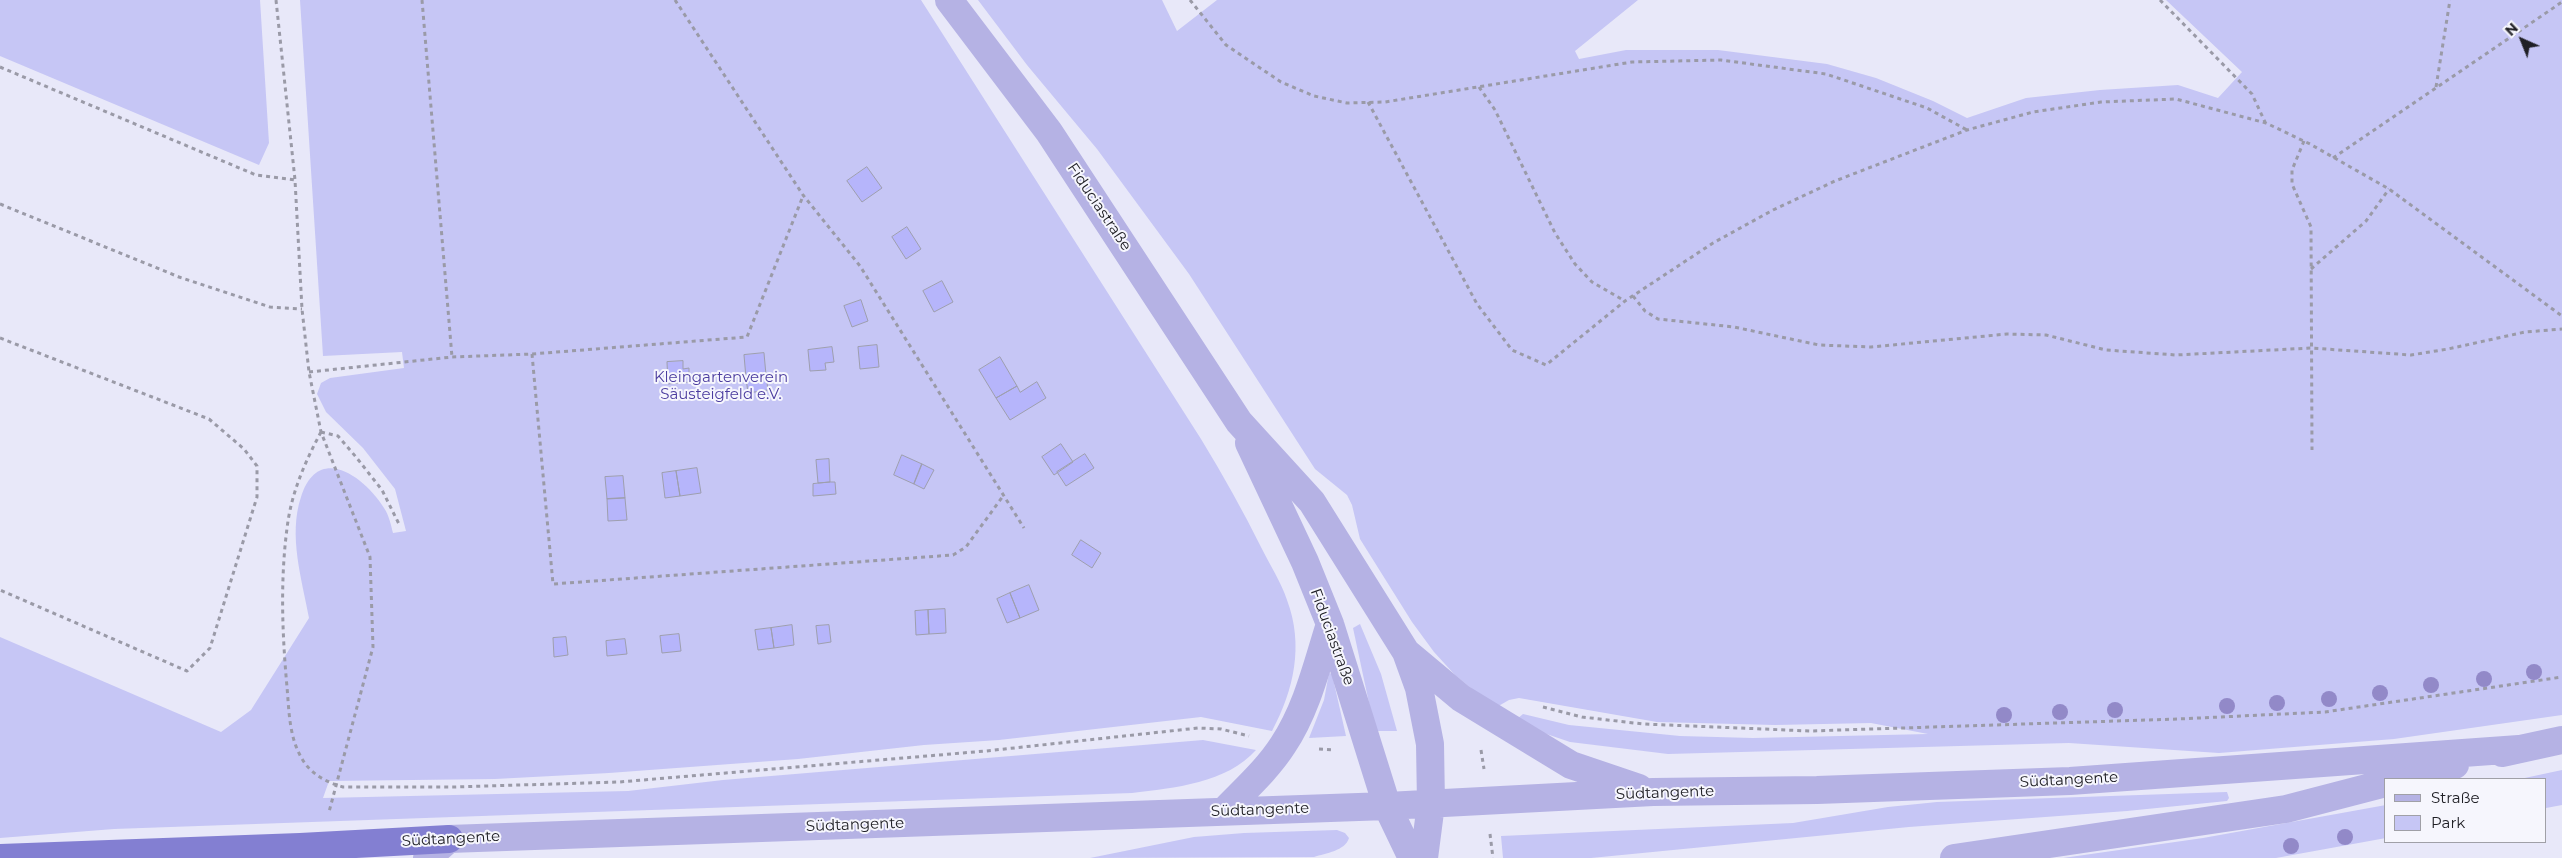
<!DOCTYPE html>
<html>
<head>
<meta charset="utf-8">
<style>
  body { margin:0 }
  #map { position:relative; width:2562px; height:858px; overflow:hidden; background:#e8e8f9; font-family:Montserrat,sans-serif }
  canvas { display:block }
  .legend { position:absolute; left:2384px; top:778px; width:162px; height:65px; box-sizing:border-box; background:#f6f6fd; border:1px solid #a0a0a7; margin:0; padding:6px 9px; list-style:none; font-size:15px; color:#202026 }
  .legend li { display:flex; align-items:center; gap:10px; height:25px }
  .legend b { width:25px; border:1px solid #a0a0a7 }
  .north { position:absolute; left:2497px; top:15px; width:50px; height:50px; -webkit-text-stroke:4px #f6f6fd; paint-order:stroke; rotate:316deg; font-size:14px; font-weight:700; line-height:20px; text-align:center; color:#202026 }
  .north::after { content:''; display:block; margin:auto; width:18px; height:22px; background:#202026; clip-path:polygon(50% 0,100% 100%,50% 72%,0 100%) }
</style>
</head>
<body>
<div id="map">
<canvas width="2562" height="858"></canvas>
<ul class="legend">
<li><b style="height:6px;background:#b5b2e4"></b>Straße</li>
<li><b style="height:14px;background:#c6c6f5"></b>Park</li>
</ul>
<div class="north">N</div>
</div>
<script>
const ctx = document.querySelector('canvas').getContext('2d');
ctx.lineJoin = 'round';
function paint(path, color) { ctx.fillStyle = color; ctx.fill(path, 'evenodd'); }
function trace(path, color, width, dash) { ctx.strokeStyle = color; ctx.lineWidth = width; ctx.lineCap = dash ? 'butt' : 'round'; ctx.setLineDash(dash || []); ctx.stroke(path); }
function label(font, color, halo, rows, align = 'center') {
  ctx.font = font + ' Montserrat,sans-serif'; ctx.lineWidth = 4; ctx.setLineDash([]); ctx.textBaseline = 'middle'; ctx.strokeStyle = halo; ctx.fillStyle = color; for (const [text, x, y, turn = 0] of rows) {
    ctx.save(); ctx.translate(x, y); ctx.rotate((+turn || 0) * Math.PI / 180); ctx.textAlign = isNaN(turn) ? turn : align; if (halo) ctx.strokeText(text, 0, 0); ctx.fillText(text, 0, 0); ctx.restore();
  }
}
paint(new Path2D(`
  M0,0H260L269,143L259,165L0,56Z
  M300,0H921L1201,439C1223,475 1243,511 1262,549C1270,565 1281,582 1287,600C1304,645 1294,690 1272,731L1201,717L999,740L924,745L798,759L609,773L495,779L329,781L323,798L628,791L723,780L1203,740L1256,750C1227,783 1174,788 1132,793L114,829L0,838V637L221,732L251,710L309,618C302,579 288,536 301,497C318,443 364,476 384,508C389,515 391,525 393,533L406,531L395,489L363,448L326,412L317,394L321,383L330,378L404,368L402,352L323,356Z
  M978,0H1162L1177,31L1217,0H1638L1575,51L1579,59L1626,50H1718L1827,64L1876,78L1933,101L1967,118L2026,98L2100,90L2178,85L2218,98L2242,72L2166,0H2562V715L2394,739L2219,753L2069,743L1668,754L1570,742L1523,726L1517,719L1523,714L1569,725L1680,736L1753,738L1928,734L1871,723L1775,725L1657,722L1519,698L1509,700L1495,708L1455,675L1434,652L1412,622L1360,539L1352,505L1347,495L1315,469L1189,274L1097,149L1027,65Z
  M1360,624L1381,674L1397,731H1375L1353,628Z
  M1329,673L1332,674L1346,736L1309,738L1324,700Z
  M2562,770V805L2546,808V779H2520Z
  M2227,792L2229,798L2227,801L2127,811L1909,827L1591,858H1503L1501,836L1793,823L1888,807L1937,802Z
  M2386,805V838L2276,858H2063L2203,838Z
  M1337,830L1345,833L1349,838C1345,851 1326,853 1314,857L1090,858L1194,837L1244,833Z`), '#c6c6f5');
const building = new Path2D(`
  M867,167L882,188L862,202L847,181Z
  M907,227L921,249L906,259L892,237Z
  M942,281L953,302L934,312L923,291Z
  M861,300L868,321L852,327L844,306Z
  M877,345L879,367L860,369L858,347Z
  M832,347L834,362L825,363L826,370L810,371L808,350Z
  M764,353L766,375L746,378L744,355Z
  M1000,357L1017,386L996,398L979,370Z
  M683,361V369L689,368V382L668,384L667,362Z
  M766,375L768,390L748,393L746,378Z
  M1037,382L1046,398L1010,420L996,398L1017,386L1020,392Z
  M1061,444L1073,462L1054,475L1042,457Z
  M1085,454L1094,468L1066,486L1057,472Z
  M902,455L922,464L914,484L894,475Z
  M829,459L830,482L818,483L816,460Z
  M922,464L934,470L924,489L914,484Z
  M697,468L701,493L680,496L676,471Z
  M676,471L680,496L665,498L662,473Z
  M623,476L625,498L607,499L605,477Z
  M830,482H835L836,494L813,496V484Z
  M625,498L627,520L608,521L607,499Z
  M1081,540L1101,553L1092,568L1072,555Z
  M1029,585L1039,610L1020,618L1010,593Z
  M1010,593L1020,618L1007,623L997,599Z
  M945,609L946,633L929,634L928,610Z
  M928,610L929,634L916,635L915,611Z
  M792,625L794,645L774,648L771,628Z
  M829,625L831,642L818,644L816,626Z
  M771,628L774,648L758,650L755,630Z
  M679,634L681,651L662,653L660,636Z
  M566,637L568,655L554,657L553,638Z
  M625,639L627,654L607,656L606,641Z`);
paint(building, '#b6b5fb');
trace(building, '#9e9fae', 1);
trace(new Path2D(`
  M276,0L295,180L302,309L309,372L321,432L370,557L373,647L329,812
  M422,0L452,357
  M675,0L803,195L860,266L1024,528
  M1190,0L1226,45L1281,82L1314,96L1347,103L1385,102L1632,62L1721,60L1826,74L1927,108L1967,130
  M2160,0L2252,94L2265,122
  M0,67L256,175L295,180
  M1479,87L1495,110L1555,233L1575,264L1592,282L1625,301
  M2436,87L2450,0
  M1368,102L1477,304L1512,350L1546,365L1625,301L1713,243L1773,210L1835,181L1967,130L2033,112L2101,102L2176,99L2266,123L2310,144L2389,189L2562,316
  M2304,141L2292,170V184L2311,227L2312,450
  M2333,158L2562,2
  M0,204L179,277L270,307L302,309
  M2311,269L2366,221L2389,189
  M1633,296L1645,311L1658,319L1734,327L1819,345L1871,347L2007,334L2046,335L2106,350L2176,355L2311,348L2411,355L2448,349L2525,332L2562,329
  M0,338L209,419L244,449L257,466V497L210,648L187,671L0,590
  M532,354L553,584L953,555L966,547L1003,496
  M309,372L452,357L532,354L747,337L803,196
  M321,432C306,460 293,489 288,521C280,576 282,632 287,687C289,710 289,736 301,757C310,774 326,782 343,787H454L619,782L986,751L1198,728L1221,729L1249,736
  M321,432L338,436L356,457L382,490L400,526
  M1543,707L1582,717L1643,724L1810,731L2178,719L2325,712L2562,677
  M1319,749L1335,750
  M1481,750L1484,769
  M1490,834L1493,858`), '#9a9aa7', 3, [4, 4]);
trace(new Path2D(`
  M949,0L1049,132L1239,422L1312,502L1406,652L1419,688L1430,744L1431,804L1424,858
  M1249,443L1305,562L1330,624L1387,806L1412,858
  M1406,652L1461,698L1571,765L1639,788
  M2502,753L2562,740
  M2401,779L2455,765
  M1224,811C1244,790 1267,770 1283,745C1307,709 1317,665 1330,624
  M427,858L449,839L1387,806L1653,792L1817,790L2070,781L2519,749
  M1954,858L2286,809L2386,783`), '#b5b2e4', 28);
trace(new Path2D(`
  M0,858L300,847L449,839`), '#837fd2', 28);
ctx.fillStyle = '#9289c8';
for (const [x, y] of [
  [2534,672],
  [2484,679],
  [2431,685],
  [2380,693],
  [2329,699],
  [2277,703],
  [2227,706],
  [2115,710],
  [2060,712],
  [2004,715],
  [2345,837],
  [2291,846]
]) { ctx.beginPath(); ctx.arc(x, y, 8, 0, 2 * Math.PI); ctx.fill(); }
label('15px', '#202026', '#f6f6fd', [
  ["Fiduciastraße",1099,207,56],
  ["Fiduciastraße",1332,637,70],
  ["Südtangente",2069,780,-3],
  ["Südtangente",1665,793,-2],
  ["Südtangente",1260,810,-2],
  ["Südtangente",855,825,-2],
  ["Südtangente",451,839,-3]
]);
label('15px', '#4b3c9f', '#f6f6fd', [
  ["Kleingartenverein",721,378],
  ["Säusteigfeld e.V.",721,395]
]);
</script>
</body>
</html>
